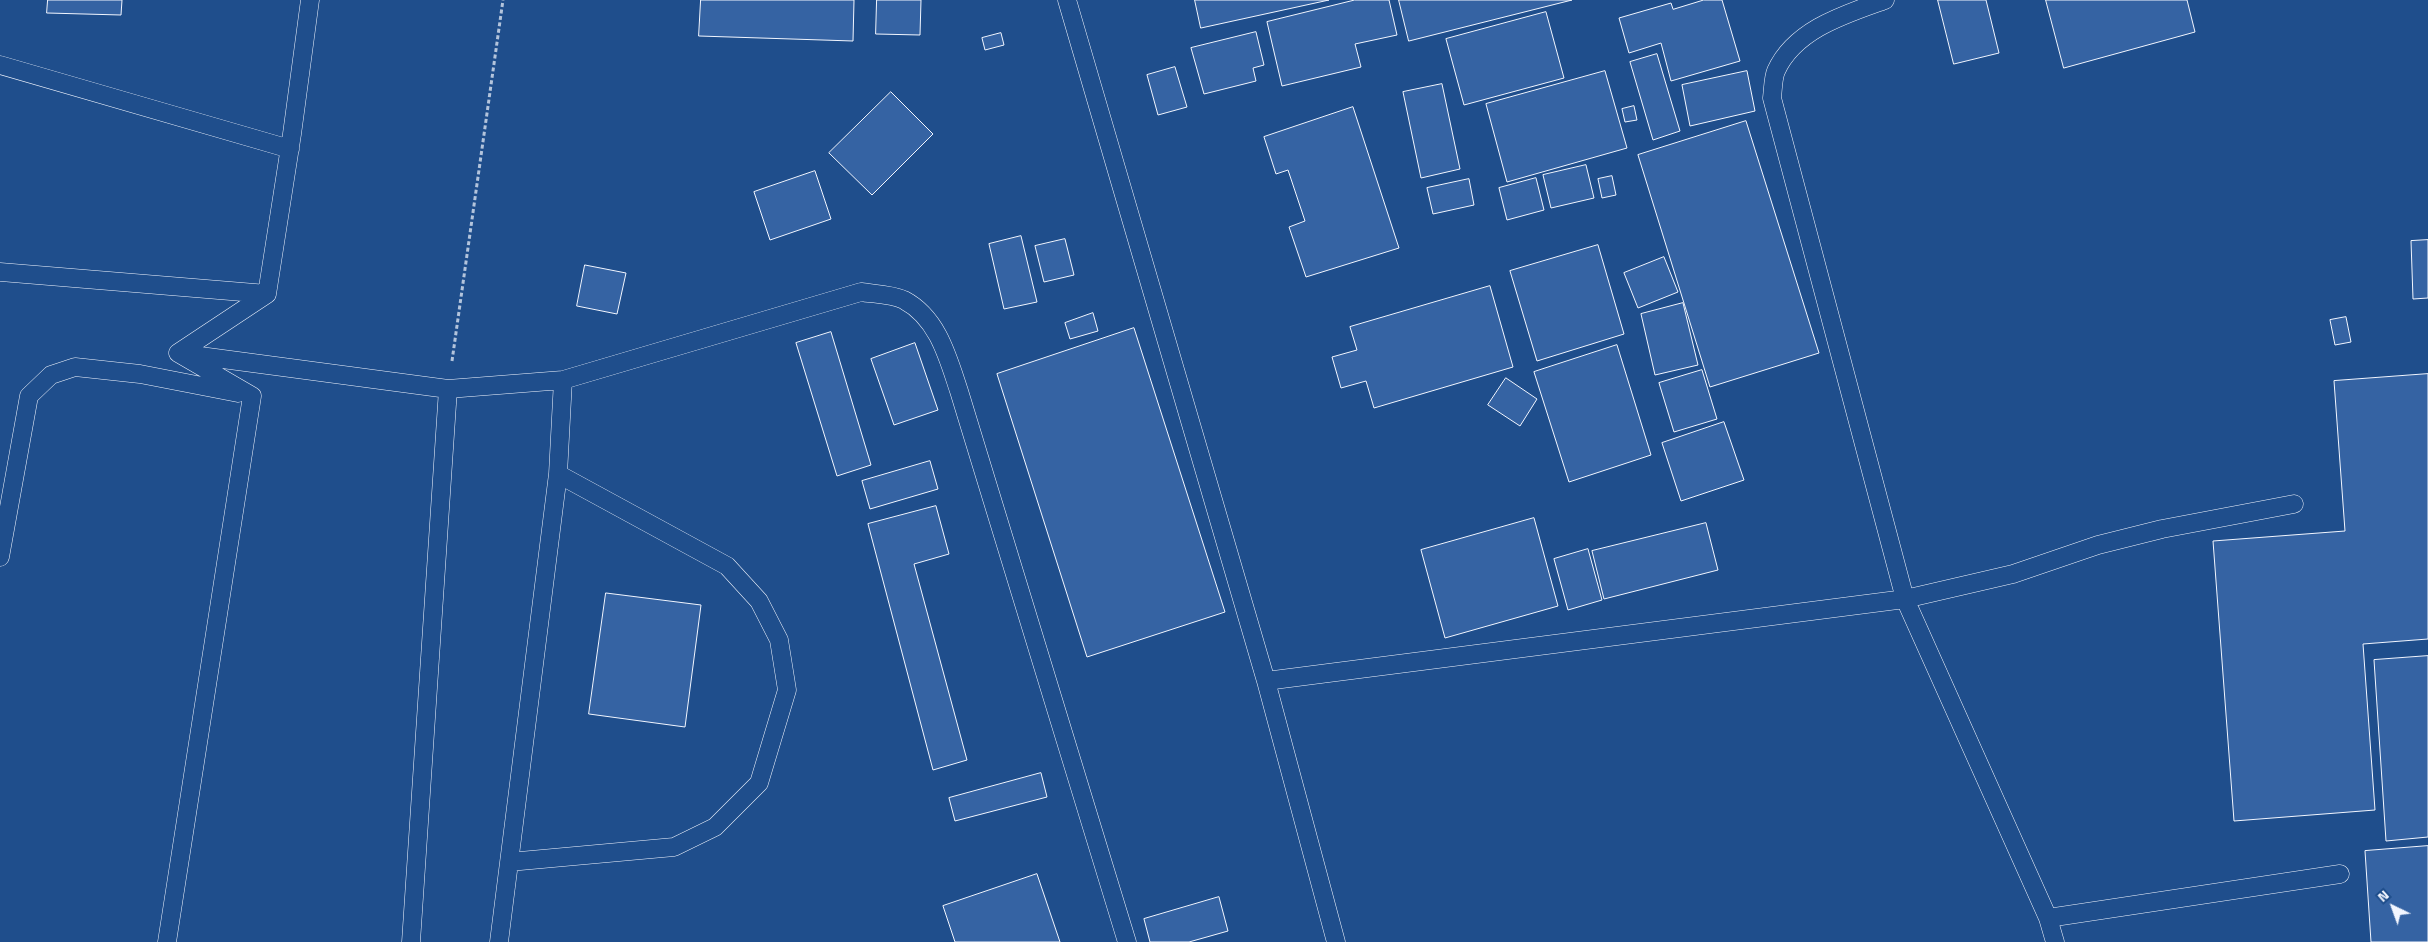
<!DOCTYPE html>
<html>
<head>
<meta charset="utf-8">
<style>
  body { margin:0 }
  #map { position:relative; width:2428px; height:942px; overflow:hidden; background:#1f4e8c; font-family:"Titillium Web",sans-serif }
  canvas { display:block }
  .north { position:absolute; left:2368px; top:882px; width:50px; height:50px; -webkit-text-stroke:4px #1f4e8c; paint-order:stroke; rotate:318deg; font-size:14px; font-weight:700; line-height:20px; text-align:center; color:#f2f6ff }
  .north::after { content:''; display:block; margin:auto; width:18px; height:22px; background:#f2f6ff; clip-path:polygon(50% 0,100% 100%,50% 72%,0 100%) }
</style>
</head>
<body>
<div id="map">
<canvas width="2428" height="942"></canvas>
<div class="north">N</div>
</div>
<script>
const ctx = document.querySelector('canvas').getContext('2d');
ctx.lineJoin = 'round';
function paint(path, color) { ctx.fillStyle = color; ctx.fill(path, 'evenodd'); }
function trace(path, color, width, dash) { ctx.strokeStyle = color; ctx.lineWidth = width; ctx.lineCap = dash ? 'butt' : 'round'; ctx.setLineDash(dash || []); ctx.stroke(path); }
const building = new Path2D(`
  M48,0H122L121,15L47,13Z
  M701,0H854L853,41L699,36Z
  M877,0H921L920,35L876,34Z
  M1195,0H1329L1201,28Z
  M1355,0H1389L1397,35L1355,44L1361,67L1282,86L1267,22Z
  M1399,0H1572L1409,41Z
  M1704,0H1722L1740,61L1671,81L1661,43L1629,53L1619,18L1671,3L1673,9Z
  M1938,0H1986L1999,53L1954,64Z
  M2046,0H2187L2195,32L2064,68Z
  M1546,12L1564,78L1464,105L1446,39Z
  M1256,32L1264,65L1253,68L1256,81L1204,94L1191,48Z
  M1001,33L1004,45L985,50L982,38Z
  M1657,54L1680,131L1653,140L1630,62Z
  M1175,67L1187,107L1158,115L1147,75Z
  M1605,71L1627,148L1507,182L1486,104Z
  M1747,71L1755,111L1690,126L1682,85Z
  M1442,84L1460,169L1421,178L1403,92Z
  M891,92L933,134L872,195L829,153Z
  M1634,106L1637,120L1625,122L1622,109Z
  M1353,107L1399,248L1306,277L1289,227L1305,221L1288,170L1276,174L1264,137Z
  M1746,121L1819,353L1710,387L1638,155Z
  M1586,165L1594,198L1551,208L1543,175Z
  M815,171L831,219L770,240L754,192Z
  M1612,176L1616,195L1602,198L1598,179Z
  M1536,178L1544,210L1507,220L1499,188Z
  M1469,179L1474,205L1433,214L1427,188Z
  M1021,236L1037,302L1004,309L989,244Z
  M1065,239L1074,275L1044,282L1035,246Z
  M2428,240V298L2413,299L2411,241Z
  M1598,245L1624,334L1537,361L1510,271Z
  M1664,257L1678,292L1638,308L1624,273Z
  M585,265L626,273L617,314L577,306Z
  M1490,286L1513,367L1374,408L1366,381L1341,388L1332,357L1357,350L1350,327Z
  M1683,303L1698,365L1655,375L1641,314Z
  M1093,313L1098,331L1070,339L1065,323Z
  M2346,317L2351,342L2335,345L2330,320Z
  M1134,328L1225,612L1087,657L997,374Z
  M831,332L871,465L837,476L796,343Z
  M915,343L938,410L894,425L871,359Z
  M1617,345L1651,455L1569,482L1534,372Z
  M1702,370L1717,419L1674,432L1659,383Z
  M2428,374V639L2363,644L2375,810L2234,821L2213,541L2345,531L2334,381Z
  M1506,378L1537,399L1520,426L1488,405Z
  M1724,422L1744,480L1681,501L1662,443Z
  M930,461L938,489L870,509L862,481Z
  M936,506L949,554L914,564L967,760L933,770L868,524Z
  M1534,518L1558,606L1445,638L1421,550Z
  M1706,523L1718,570L1604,599L1592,551Z
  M1588,549L1602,600L1568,610L1554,559Z
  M606,593L701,605L685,727L589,714Z
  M2428,656V837L2386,841L2374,660Z
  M1041,773L1047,797L955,821L949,798Z
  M2428,846V942H2371L2365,851Z
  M1037,874L1060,942H955L943,906Z
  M1219,897L1228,931L1189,942H1150L1144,919Z`);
paint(building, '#3563a3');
trace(building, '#f2f6ff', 1);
const lane = new Path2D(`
  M1067,0L1266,681L1336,942
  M1885,0C1846,14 1795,29 1776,71C1773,78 1773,90 1772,98L1905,599L2048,918L2055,942
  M0,65L290,149
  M0,272L267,294
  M185,354L448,389L563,380L558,474L499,942
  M563,380L861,292C874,294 892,294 904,300C938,318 948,358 959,391L1127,942
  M0,557L29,396L51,375L75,367L140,374L238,393
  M1266,681L1905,599L2013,574L2098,545L2162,529L2294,504
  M509,862L674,847L715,827L759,783L787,690L779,640L759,601L727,566L558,474
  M2048,918L2340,874
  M167,942L252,396L178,353L267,294L292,134L310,0
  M411,942L448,389`);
trace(lane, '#f2f6ff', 19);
trace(new Path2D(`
  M452,361L503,0`), '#b3c4dc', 3, [4, 2.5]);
trace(lane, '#1f4e8c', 18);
</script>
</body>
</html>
